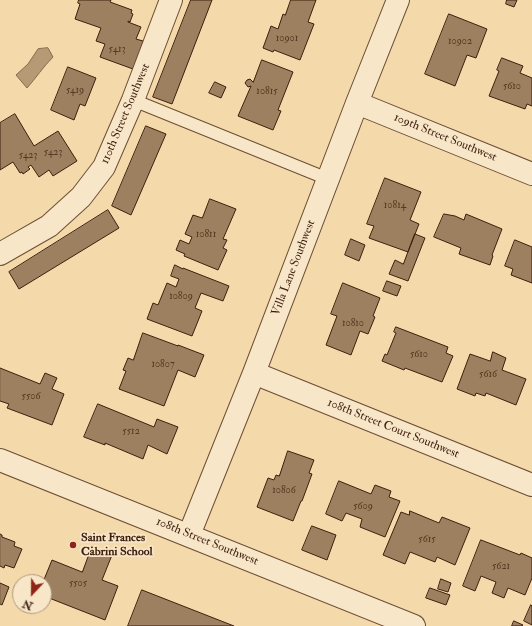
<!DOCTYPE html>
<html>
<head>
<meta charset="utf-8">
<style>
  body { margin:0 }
  #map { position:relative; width:532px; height:626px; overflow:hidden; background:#f4d9aa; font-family:"IM FELL Double Pica",serif }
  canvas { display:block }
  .north { position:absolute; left:12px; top:574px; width:40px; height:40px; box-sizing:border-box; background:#f8e6c8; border:1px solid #ae967e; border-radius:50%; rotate:202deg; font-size:11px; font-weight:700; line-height:16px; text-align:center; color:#3e1f0e }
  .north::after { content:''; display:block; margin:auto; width:14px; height:18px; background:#8f2418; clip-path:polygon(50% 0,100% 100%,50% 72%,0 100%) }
</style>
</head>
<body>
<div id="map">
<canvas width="532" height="626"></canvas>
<div class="north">N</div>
</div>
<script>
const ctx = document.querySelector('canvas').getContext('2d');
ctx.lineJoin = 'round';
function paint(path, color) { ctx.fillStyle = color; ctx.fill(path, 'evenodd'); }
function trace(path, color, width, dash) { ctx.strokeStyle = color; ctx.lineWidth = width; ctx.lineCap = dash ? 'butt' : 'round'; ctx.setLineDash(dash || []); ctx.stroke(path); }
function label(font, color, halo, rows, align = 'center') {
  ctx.font = font + ' "IM FELL Double Pica",serif'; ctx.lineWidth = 3.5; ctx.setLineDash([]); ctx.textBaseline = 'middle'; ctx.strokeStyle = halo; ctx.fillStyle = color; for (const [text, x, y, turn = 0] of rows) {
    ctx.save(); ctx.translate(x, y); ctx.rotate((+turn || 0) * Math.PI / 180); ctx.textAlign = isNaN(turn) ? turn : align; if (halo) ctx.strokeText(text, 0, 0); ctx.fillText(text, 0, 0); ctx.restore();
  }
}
const water = new Path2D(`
  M48,48L53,57C43,67 36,78 27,88L16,75L28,64L38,49Z`);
paint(water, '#b69a75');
trace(water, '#86694c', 1);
const building = new Path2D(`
  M79,0H111L110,2L132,10L131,13L133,14L130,22L128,21V22L141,27L136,39L143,41L142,45L144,46L133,69L100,57L105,44L96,41L101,28L75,19L80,4L78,3Z
  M191,0H212L172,104L153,97Z
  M291,0H316L308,22L314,24L300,60L274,50L273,52L263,48L271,26L278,29L283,14L285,15Z
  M507,0H517L514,7L506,4Z
  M449,14L487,29L476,58L467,55L455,86L425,74Z
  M502,58L523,66L520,73L532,78V106L527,104L525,109L489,96L499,71L497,70Z
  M262,60L293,72L278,110L281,111L273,130L238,116L251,86L248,87L245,83L247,80L250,79L253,82Z
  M68,67L96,78L85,106L80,104L74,120L51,110Z
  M215,82L226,87L221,98L209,93Z
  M15,114L34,146L58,131L77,161L53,176L49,170L39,177L31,165L28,167L30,169L23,174L22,172L20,173L13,162L0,170V123Z
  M146,126L166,134L131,215L112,206Z
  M385,178L421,192L410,220L419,224L408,252L369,238L374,226L367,224Z
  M210,199L236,209L223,239L227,240L223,248L227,250L218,270L184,256L185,254L176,250L180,240L189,244L192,237L185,234L193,215L202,218Z
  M108,210L119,228L19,289L9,272Z
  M444,214L455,216L464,220L466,214L502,229L492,255L493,256L490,265L459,254L461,248L434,237Z
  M415,234L425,238L408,281L389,274L395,260L403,264Z
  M351,239L365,245L359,261L345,255Z
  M515,240L532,247V283L511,275L513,269L505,266Z
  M175,265L183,269V268L229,286L223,301L201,293L195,308L202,311L192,336L147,319L153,303L158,305L167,283L176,287L179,279L171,276Z
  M387,281L401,286L397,296L383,291Z
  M343,283L380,298L373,316L375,317L368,334L360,331L351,355L326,345L337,316L331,314Z
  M396,327L448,347L446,353L453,356L442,382L405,368L404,370L382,361L385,354L387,355L396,333L394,332Z
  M143,333L178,346V345L204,355L195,377L178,370L164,406L119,389L126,371L123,370L128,358L133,360Z
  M493,352L506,358L502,370L526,379L516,405L486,393L485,396L476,393L475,396L457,389L470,354L490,361Z
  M0,368L40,384L45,373L57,378L52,389L64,394L52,425L7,408L9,404L0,401Z
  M98,404L154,427L157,419L178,427L167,454L148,445L143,459L105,443V445L84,437Z
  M288,451L314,460L309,473L312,474L302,501H301L293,521L257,507L268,478L274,480L276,475L279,476Z
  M339,481L371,494L375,485L391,491L389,497L400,501L385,537L360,527L362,519L346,513L342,521L326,514Z
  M410,511L439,523L442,517L470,528L455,565L437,557L435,562L410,552L405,564L383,555L401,512L409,515Z
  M312,526L336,535L327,560L302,550Z
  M0,534L2,535V537L15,542L14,546L22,549L14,568L5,565L4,568L0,566Z
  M481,540L520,555L521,553L532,558V578L525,595L508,588L504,598L492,593L496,582L481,576L475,591L463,586Z
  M92,547L112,555L102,580L118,586L105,620L44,596V582H43L52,560L82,572Z
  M441,579L451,583L448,592L438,589Z
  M0,583L9,587L2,605L0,604Z
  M430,588L450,595L446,605L426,598Z
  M142,590L234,626H128Z
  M531,605L532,606V625L524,621Z
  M514,621L523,625L522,626H512Z`);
paint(building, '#9d805f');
trace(building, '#3e1f0e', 1);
const service = new Path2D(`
  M133,100L328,179`);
const minor = new Path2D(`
  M357,103L532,174
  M0,254L49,226L81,197L104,167L133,100L171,0
  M254,373L532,485
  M189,535L254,373L357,103L398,0`);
const tertiary = new Path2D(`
  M0,460L414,626`);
trace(service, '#6c4e35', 14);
trace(minor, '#6c4e35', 24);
trace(tertiary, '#6c4e35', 24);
trace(service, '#f8e6c8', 12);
trace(minor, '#f8e6c8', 22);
trace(tertiary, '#f8e6c8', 22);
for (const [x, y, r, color] of [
  [73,545,4,"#8f2418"]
]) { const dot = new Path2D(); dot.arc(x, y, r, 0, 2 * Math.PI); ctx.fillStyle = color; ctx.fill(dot); trace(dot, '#f8e6c8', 1.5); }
label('10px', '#563722', null, [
  ["10901",287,39],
  ["10902",460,42],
  ["5413",117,50],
  ["5610",512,87],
  ["5419",75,91],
  ["10815",267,92],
  ["5423",53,153],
  ["5423",28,156],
  ["10814",395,206],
  ["10811",206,235],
  ["10809",181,297],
  ["10810",353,324],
  ["5610",419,355],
  ["10807",163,365],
  ["5616",488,375],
  ["5506",31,397],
  ["5512",131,432],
  ["10806",284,491],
  ["5609",363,507],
  ["5615",427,540],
  ["5621",501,567],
  ["5505",78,584]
]);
label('12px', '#3e1f0e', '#f8e6c8', [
  ["110th Street Southwest",126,114,-67],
  ["109th Street Southwest",445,138,22],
  ["Villa Lane Southwest",294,268,-69],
  ["108th Street Court Southwest",393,429,22],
  ["108th Street Southwest",207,542,22]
]);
label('bold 12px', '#3e1f0e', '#f8e6c8', [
  ["Saint Frances",81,538],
  ["Cabrini School",81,552]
], 'left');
</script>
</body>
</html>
